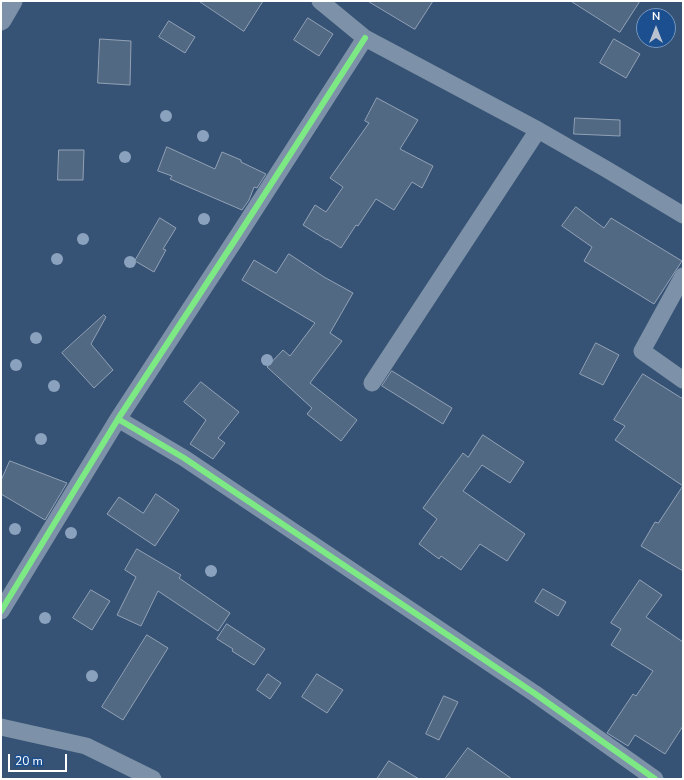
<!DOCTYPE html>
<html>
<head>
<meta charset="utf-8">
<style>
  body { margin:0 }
  #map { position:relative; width:684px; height:780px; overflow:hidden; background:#365274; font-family:"Nunito Sans",sans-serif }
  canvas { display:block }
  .frame { position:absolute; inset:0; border:2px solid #fff; pointer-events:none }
  .north { position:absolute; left:636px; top:8px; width:40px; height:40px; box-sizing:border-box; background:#1b4f8f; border:1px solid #7695bc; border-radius:50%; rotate:0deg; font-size:11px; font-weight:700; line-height:16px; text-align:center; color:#fff }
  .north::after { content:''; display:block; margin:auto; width:14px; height:18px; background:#b9c2ce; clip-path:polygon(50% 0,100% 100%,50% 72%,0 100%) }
  .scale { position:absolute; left:8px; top:754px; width:59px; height:18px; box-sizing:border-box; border:2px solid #fff; border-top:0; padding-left:5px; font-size:12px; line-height:14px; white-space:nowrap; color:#fff; -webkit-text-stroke:3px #1b4f8f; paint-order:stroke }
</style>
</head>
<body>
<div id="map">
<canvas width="684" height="780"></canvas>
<div class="frame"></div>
<div class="north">N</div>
<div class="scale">20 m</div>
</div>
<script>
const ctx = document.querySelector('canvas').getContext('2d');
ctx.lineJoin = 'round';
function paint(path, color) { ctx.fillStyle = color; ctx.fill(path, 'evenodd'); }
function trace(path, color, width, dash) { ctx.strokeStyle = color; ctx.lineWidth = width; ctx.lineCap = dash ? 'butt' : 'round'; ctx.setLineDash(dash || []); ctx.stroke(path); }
const building = new Path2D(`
  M199,1H263L244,31Z
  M368,1H433L415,29Z
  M571,1H640L620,32Z
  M308,18L333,34L319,56L294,40Z
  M169,21L195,37L185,53L159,37Z
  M100,39L131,41L130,85L98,83Z
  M614,39L640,54L626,78L600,63Z
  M377,98L418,120L400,149L433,166L422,188L412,182L394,210L376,199L358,226L356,225L341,248L327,239V240L303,225L315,205L326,212L343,187L330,178L369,123L365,121Z
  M575,118L620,120V136L574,134Z
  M167,147L215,169L222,152L241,160V162L266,174L257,188L254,187L249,200L242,210L170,179L172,176L158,171Z
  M59,150H84L83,180H58Z
  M576,207L604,228L611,218L682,261L654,304L584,261L592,247L562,226Z
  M160,218L176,228L163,249L166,250L154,272L135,261Z
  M289,254L324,277L353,293L330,333L342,341L310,383L357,420L341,441L307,414L312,408L267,367L283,350L290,356L315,323L242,280L254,260L276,273Z
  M104,315L106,317L91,344L113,370L94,388L62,353Z
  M596,343L619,355L603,385L580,374Z
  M392,371L452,408L443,424L382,386Z
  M643,374L683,399V486L615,440L625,426L614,420Z
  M201,382L239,412L218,438L225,443L213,459L190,444L206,420L184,402Z
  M483,435L524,462L510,483L482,465L463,491L525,534L507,561L480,544L461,570L441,556L439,559L419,544L437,519L423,508L463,453L468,457Z
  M10,461L67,483L45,520L1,494V481Z
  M683,486V571L641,546L655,522L658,523Z
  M156,494L179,510L155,546L107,514L119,497L143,513Z
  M137,549L181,575L179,578L230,613L218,631L158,591L141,626L117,615L136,577L125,570Z
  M640,580L662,595L646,617L683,642V726L665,754L635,735L628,746L607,733L633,694L636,696L653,671L611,645L621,629L611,623Z
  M543,589L566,602L558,616L535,602Z
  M91,590L110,601L92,630L73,618Z
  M227,624L265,649L254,665L232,651L233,649L217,639Z
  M147,635L168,648L123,720L102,707Z
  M268,674L281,683L270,699L257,690Z
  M317,674L343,690L327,713L302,697Z
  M444,696L458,702L439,740L426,734Z
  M468,748L512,779H445Z
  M389,761L419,779H377Z`);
paint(building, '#526984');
trace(building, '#92a2b6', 1);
trace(new Path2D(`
  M320,1L365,38L538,130L606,169L683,215
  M683,276L642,351L683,380
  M372,383L538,130
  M118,419L184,458L534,693L655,779
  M1,611L118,419L239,234L365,38
  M1,727L86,746L153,779`), '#7d92a8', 17);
trace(new Path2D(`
  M1,20L12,1`), '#7d92a8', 21);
trace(new Path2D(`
  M118,419L184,458L534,693L655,779
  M1,611L118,419L239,234L365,38`), '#7ce984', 6);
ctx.fillStyle = '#8aa2be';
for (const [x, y] of [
  [166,116],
  [203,136],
  [125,157],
  [204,219],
  [83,239],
  [57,259],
  [130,262],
  [36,338],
  [267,360],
  [16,365],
  [54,386],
  [41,439],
  [15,529],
  [71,533],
  [211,571],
  [45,618],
  [92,676]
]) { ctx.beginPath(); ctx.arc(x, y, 6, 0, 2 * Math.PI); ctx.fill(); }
</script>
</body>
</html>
